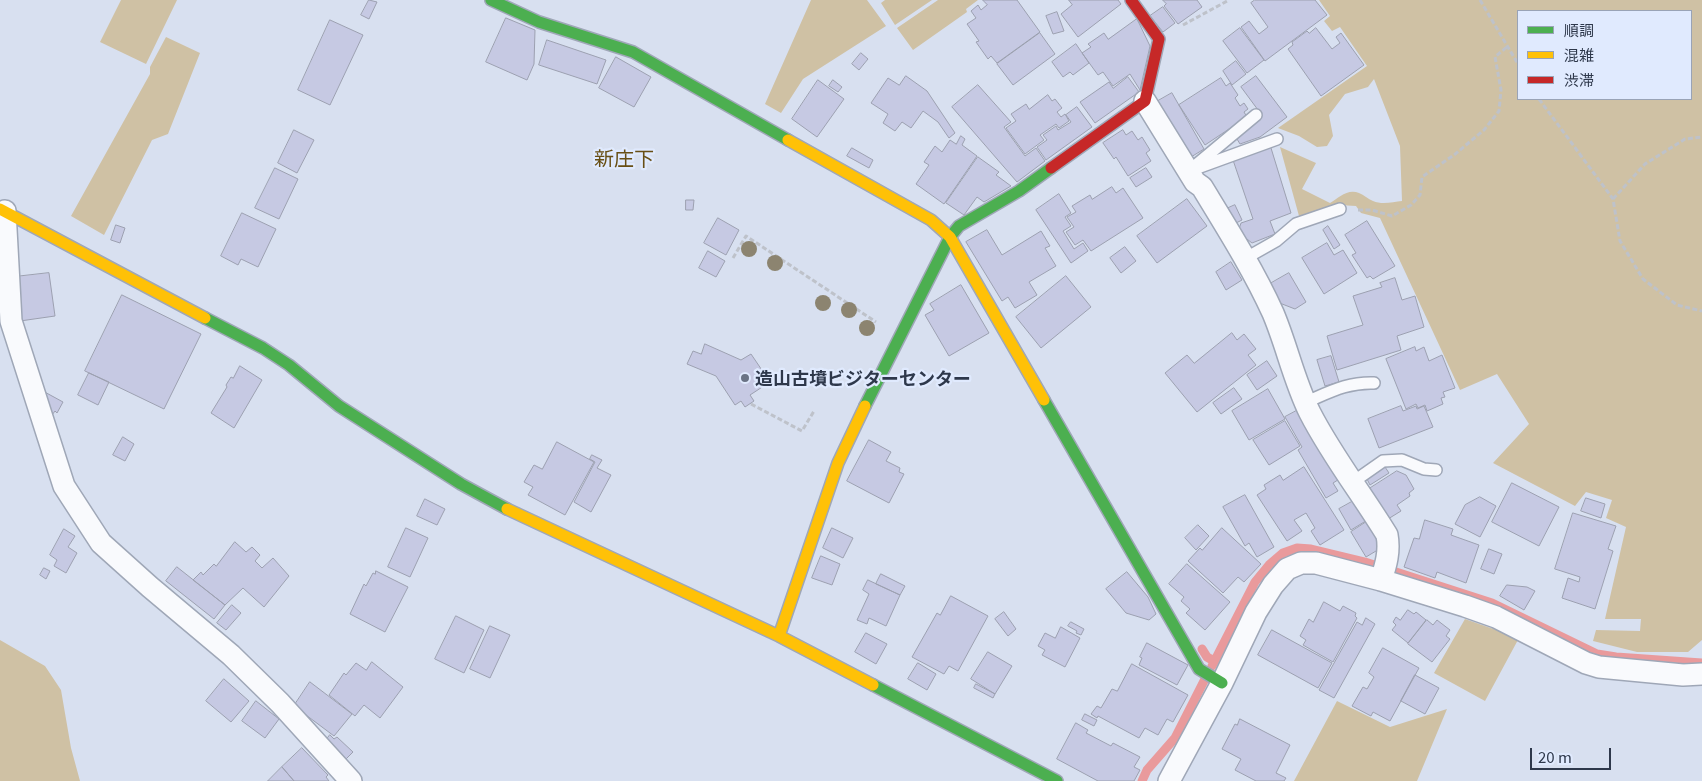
<!DOCTYPE html>
<html>
<head>
<meta charset="utf-8">
<style>
  body { margin:0 }
  #map { position:relative; width:1702px; height:781px; overflow:hidden; background:#d8e0f0; font-family:Georgia,"Noto Sans JP",serif }
  canvas { display:block }
  .legend { position:absolute; left:1517px; top:10px; width:175px; height:90px; box-sizing:border-box; background:#e0eafe; border:1px solid #99a3b6; margin:0; padding:6px 9px; list-style:none; font-size:15px; color:#2e384b }
  .legend li { display:flex; align-items:center; gap:10px; height:25px }
  .legend b { width:25px; border:1px solid #99a3b6 }
  .scale { position:absolute; left:1530px; top:748px; width:81px; height:22px; box-sizing:border-box; border:2px solid #2e384b; border-top:0; padding-left:6px; font-size:15px; line-height:18px; white-space:nowrap; color:#2e384b; -webkit-text-stroke:4px #e0eafe; paint-order:stroke }
</style>
</head>
<body>
<div id="map">
<canvas width="1702" height="781"></canvas>
<ul class="legend">
<li><b style="height:6px;background:#4caf50"></b>順調</li>
<li><b style="height:6px;background:#ffc107"></b>混雑</li>
<li><b style="height:6px;background:#c62828"></b>渋滞</li>
</ul>
<div class="scale">20 m</div>
</div>
<script>
const ctx = document.querySelector('canvas').getContext('2d');
ctx.lineJoin = 'round';
function paint(path, color) { ctx.fillStyle = color; ctx.fill(path, 'evenodd'); }
function trace(path, color, width, dash) { ctx.strokeStyle = color; ctx.lineWidth = width; ctx.lineCap = dash ? 'butt' : 'round'; ctx.setLineDash(dash || []); ctx.stroke(path); }
function label(font, color, halo, rows, align = 'center') {
  ctx.font = font + ' Georgia,"Noto Sans JP",serif'; ctx.lineWidth = 4.5; ctx.setLineDash([]); ctx.textBaseline = 'middle'; ctx.strokeStyle = halo; ctx.fillStyle = color; for (const [text, x, y, turn = 0] of rows) {
    ctx.save(); ctx.translate(x, y); ctx.rotate((+turn || 0) * Math.PI / 180); ctx.textAlign = isNaN(turn) ? turn : align; if (halo) ctx.strokeText(text, 0, 0); ctx.fillText(text, 0, 0); ctx.restore();
  }
}
paint(new Path2D(`
  M121,0H177L146,64L100,42Z
  M811,0H867L886,26L803,79L781,113L765,104Z
  M885,0H932L895,25L881,3Z
  M938,0H978L966,9L967,12L913,50L897,28Z
  M1319,0H1702V640L1688,652H1637L1593,641L1596,630L1640,631L1641,619H1605L1626,527L1606,518L1612,500L1586,492L1575,506L1493,463L1529,424L1497,374L1460,390L1380,218L1361,213L1356,206L1339,205L1299,216L1280,147L1316,163L1302,189L1330,203C1338,198 1348,188 1359,193C1364,195 1368,199 1373,201C1382,205 1393,202 1402,201L1400,146L1374,79L1368,87L1345,94L1329,115L1333,136L1327,146L1317,147L1299,136L1278,128L1367,66L1340,27L1332,31L1324,21L1330,16ZM1518,11H1691V99H1518Z
  M166,37L200,53L168,134L152,140L104,235L71,216L150,74V67Z
  M1465,619L1519,638L1485,701L1434,673Z
  M0,640L45,666L61,690L71,748L80,781H0Z
  M1337,701L1390,727L1447,709L1417,781H1294Z`), '#cfc1a4');
trace(new Path2D(`
  M1202,649L1207,657L1214,661
  M1212,666L1255,582L1269,565L1283,553L1297,548L1311,549L1365,562L1492,603L1597,654L1616,657L1702,663
  M1142,781L1147,770L1175,738L1206,677`), '#e99a9c', 9);
const building = new Path2D(`
  M369,0L377,2L369,19L361,15Z
  M983,0H1017L1040,32L997,63L991,56L988,59L976,42L979,41L967,24L976,18L971,11L978,5L981,10L987,5Z
  M1069,0H1118L1121,4L1078,37L1061,14L1072,5Z
  M1163,0H1197L1202,7L1178,24L1164,6L1166,4Z
  M1255,0H1315L1327,15L1265,61L1241,27L1249,21L1259,34L1268,27L1251,3Z
  M1163,7L1175,23L1163,32L1150,16Z
  M1057,12L1064,31L1053,34L1046,16Z
  M506,18L535,30L534,64L527,80L486,62Z
  M1137,19L1150,46L1140,90L1130,74L1113,86L1103,72L1098,75L1082,53L1091,47L1088,44L1104,33L1108,39Z
  M330,20L363,35L330,105L298,90Z
  M1240,28L1264,60L1247,73L1223,41Z
  M1316,28L1332,49L1340,43L1336,37L1341,33L1364,65L1321,96L1288,49L1293,45L1292,42L1307,31L1309,33Z
  M1040,33L1055,54L1013,85L997,64Z
  M547,40L606,60L597,84L539,65Z
  M1076,44L1089,63L1073,75L1070,72L1063,77L1052,62Z
  M861,53L868,59L859,70L852,64Z
  M616,57L651,77L634,107L599,88Z
  M1236,61L1246,74L1232,85L1223,71Z
  M906,76L927,91L955,133L949,138L938,122L923,111L911,128L902,122L895,131L883,123L888,114L871,103L888,78L899,85Z
  M1256,76L1287,117L1260,137L1240,144L1234,134L1261,114L1241,87Z
  M1128,77L1139,92L1095,123L1080,102L1109,82L1113,88Z
  M1221,78L1226,86L1230,83L1238,95L1235,98L1240,106L1244,103L1248,109L1244,112L1247,117L1205,145L1179,105Z
  M818,80L844,99L817,137L792,119Z
  M833,80L842,87L838,92L829,86Z
  M978,85L1011,122L1004,127L1025,156L1036,148L1045,161L1017,182L952,107Z
  M1172,93L1204,149L1191,157L1158,101Z
  M1048,95L1052,101L1055,99L1062,108L1057,112L1061,117L1065,114L1069,121L1059,128L1056,124L1040,135L1044,140L1025,154L1006,128L1016,121L1011,114L1026,104L1029,109Z
  M1077,107L1092,127L1046,160L1037,147L1047,140L1043,135L1056,126L1058,130L1071,122L1066,115Z
  M294,130L314,140L297,173L278,163Z
  M1123,130L1126,135L1132,131L1138,140L1142,137L1150,150L1146,153L1151,161L1128,176L1116,157L1114,159L1103,143Z
  M961,136L965,139L962,145L977,156L944,204L916,184L929,165L924,162L935,146L942,152L950,140L956,144Z
  M852,148L873,160L869,168L847,156Z
  M1271,148L1291,213L1270,221L1275,234L1252,243L1238,232L1241,223L1253,219L1233,160Z
  M978,157L999,172L996,175L1011,186L984,202L977,197L964,215L946,203Z
  M275,168L298,179L279,219L255,208Z
  M1146,168L1152,177L1136,187L1130,178Z
  M1112,187L1116,193L1123,188L1143,218L1091,251L1083,240L1075,245L1066,232L1074,227L1067,217L1076,212L1072,206L1090,195L1092,199Z
  M1059,194L1071,213L1065,217L1071,226L1063,231L1074,249L1083,243L1088,251L1071,263L1036,210Z
  M1187,199L1207,226L1157,263L1137,236Z
  M686,200H694L693,210H686Z
  M1235,205L1242,220L1232,225L1224,210Z
  M242,213L276,229L258,267L241,259L238,265L221,256Z
  M718,218L739,230L726,255L704,243Z
  M1367,221L1395,266L1373,279L1370,276L1367,278L1352,255L1356,253L1345,235Z
  M116,225L125,228L120,243L111,240Z
  M1328,226L1340,245L1334,249L1323,230Z
  M987,230L1002,255L1041,231L1050,246L1045,248L1056,266L1029,282L1037,295L1015,308L1008,297L1002,301L966,242Z
  M1327,243L1334,255L1343,250L1357,273L1324,294L1302,258Z
  M1125,247L1136,261L1121,273L1110,258Z
  M708,251L725,261L716,277L699,268Z
  M1231,262L1242,280L1226,290L1216,272Z
  M49,273L55,316L20,321L14,277Z
  M1289,273L1306,302L1295,309L1277,302L1268,285Z
  M1066,276L1091,307L1041,348L1016,317Z
  M1395,278L1402,300L1415,296L1424,327L1397,336L1401,350L1337,370L1327,336L1363,325L1353,296L1382,287L1380,283Z
  M961,285L989,333L949,356L925,315L934,310L930,304Z
  M122,295L201,334L164,409L85,371Z
  M1232,333L1237,340L1244,334L1256,349L1248,355L1256,365L1197,412L1165,373L1187,355L1194,363Z
  M705,344L741,360L751,354L770,382L750,395L754,401L745,407L741,401L735,405L716,376L687,364L693,351L701,354Z
  M1415,347L1416,351L1424,347L1429,361L1442,355L1455,388L1443,392L1445,397L1441,398L1443,404L1427,411L1425,405L1418,408L1416,404L1406,409L1386,359Z
  M1331,356L1339,382L1325,386L1317,360Z
  M1267,361L1277,376L1257,390L1247,375Z
  M240,366L262,380L234,428L211,413L227,387L226,385L231,377L233,378Z
  M89,373L109,382L98,405L78,395Z
  M1234,388L1242,399L1221,414L1213,403Z
  M1268,389L1285,419L1249,440L1232,411Z
  M41,390L63,402L57,413L55,411L52,415Z
  M1401,406L1403,411L1416,406L1417,409L1424,406L1433,427L1379,448L1368,419Z
  M1300,409L1341,478L1333,483L1338,491L1326,498L1298,450L1302,447L1285,417Z
  M1285,421L1300,446L1269,465L1253,440Z
  M123,437L134,444L125,461L113,455Z
  M869,440L891,452L886,461L900,468L899,472L904,474L889,503L847,481Z
  M557,442L594,462L565,515L528,495L533,487L524,482L534,465L542,469Z
  M592,455L602,460L597,468L611,475L591,512L574,502L595,462L590,459Z
  M1304,467L1344,530L1320,545L1311,531L1315,528L1306,513L1294,520L1302,531L1287,541L1257,495L1266,489L1264,485L1280,475L1283,480Z
  M1385,467L1389,473L1370,485L1367,479Z
  M1397,471L1406,475L1414,489L1409,493L1410,496L1397,505L1401,511L1388,519L1369,489Z
  M1512,483L1559,507L1539,546L1492,522Z
  M1245,495L1274,547L1257,557L1249,543L1245,546L1223,507Z
  M1480,497L1496,506L1480,537L1455,524L1465,505Z
  M1586,498L1605,504L1601,518L1581,511Z
  M425,499L445,509L437,525L417,516Z
  M1357,499L1369,519L1351,530L1339,509Z
  M1573,513L1616,526L1608,549L1613,551L1595,609L1562,598L1568,578L1579,582L1580,577L1555,569Z
  M1425,520L1453,529L1451,535L1479,545L1466,583L1437,572L1435,578L1404,567L1414,538L1419,539Z
  M1368,521L1381,543V548L1366,557L1351,532Z
  M1198,525L1209,536L1196,550L1185,538Z
  M406,528L428,538L410,577L388,567Z
  M832,528L853,538L843,558L823,548Z
  M1222,528L1261,564L1244,582L1238,577L1223,593L1188,561L1200,548L1202,550Z
  M64,529L75,536L68,547L77,553L66,573L54,566L57,560L50,555Z
  M235,542L246,552L252,547L260,555L255,561L262,568L273,558L289,576L264,607L243,588L225,605L193,580L201,572L203,575L214,564L216,566Z
  M1489,549L1502,554L1494,574L1481,569Z
  M821,556L840,564L832,585L812,578Z
  M1187,564L1230,602L1205,630L1186,613L1190,609L1181,601L1184,597L1169,584Z
  M177,567L225,605L214,619L166,581Z
  M44,568L50,571L46,579L40,575Z
  M376,571L408,587L385,632L350,614L364,584L366,586L373,573L375,574Z
  M1127,572L1148,597L1156,614L1149,620L1126,613L1106,589Z
  M881,574L905,586L900,595L876,584Z
  M868,580L900,595L886,626L869,618L867,624L857,620L869,594L863,590Z
  M1507,585L1527,587L1535,591L1524,610L1500,596Z
  M951,596L988,616L958,671L949,666L944,674L912,657L937,613L940,615Z
  M1324,602L1340,611L1343,606L1356,613L1355,616L1357,618L1333,662L1303,645L1306,640L1300,636L1309,619L1313,622Z
  M232,605L241,613L226,630L217,623Z
  M1408,610L1414,614L1416,612L1426,620L1408,643L1392,630L1396,625L1393,622L1396,617L1400,620Z
  M1004,612L1016,629L1008,636L995,619Z
  M456,616L484,630L464,673L435,659Z
  M1366,618L1375,624L1334,698L1319,690L1357,622L1362,625Z
  M1427,620L1433,625L1437,620L1450,630L1446,636L1450,639L1432,662L1408,644Z
  M1071,622L1084,629L1081,635L1076,633L1077,631L1068,626Z
  M490,626L510,635L490,678L470,669Z
  M1061,627L1080,638L1065,667L1042,655L1045,650L1038,646L1045,633L1055,638Z
  M1272,630L1332,663L1318,688L1258,655Z
  M866,633L887,644L876,664L855,652Z
  M1147,643L1188,665L1177,685L1139,665L1142,658L1140,657Z
  M1383,648L1419,668L1390,721L1373,712L1371,716L1352,706L1363,687L1367,689L1374,677L1369,673Z
  M988,652L1012,666L995,694L971,679Z
  M372,662L403,687L380,718L364,705L355,716L329,695L344,673L346,675L356,663L366,670Z
  M918,663L936,674L927,690L908,679Z
  M1132,664L1188,695L1173,722L1167,719L1158,735L1145,728L1139,738L1098,716L1097,718L1091,714L1097,706L1101,708L1112,689L1117,691Z
  M1415,675L1439,688L1425,714L1401,701Z
  M224,679L249,701L231,722L206,701Z
  M310,682L352,714L334,736L294,706Z
  M976,684L995,694L993,698L974,688Z
  M256,701L279,719L265,738L242,721Z
  M1085,714L1097,720L1094,726L1082,720Z
  M1240,719L1290,745L1276,773L1286,778L1284,781H1256L1235,770L1241,759L1222,749L1235,724L1237,725Z
  M1076,723L1088,730L1086,733L1111,746L1113,743L1140,757L1134,767L1140,770L1134,781H1098L1057,759Z
  M330,735L334,739L337,737L353,752L346,759L327,739Z
  M302,748L328,775L326,777L329,781H294L282,767Z
  M282,767L294,781H268Z`);
paint(building, '#c6c9e3');
trace(building, '#9ca0b0', 1);
const lane = new Path2D(`
  M1196,165L1256,115
  M1189,171L1277,139
  M1246,258L1276,241L1296,224L1340,209
  M1306,402C1330,392 1348,382 1374,383
  M1353,482L1383,461L1402,460L1424,469L1436,470`);
const street = new Path2D(`
  M1145,101L1195,182L1202,187C1227,228 1253,269 1273,313C1287,346 1294,381 1310,413C1332,456 1362,494 1387,535C1390,551 1386,565 1381,580
  M5,211L11,321L64,486L101,543L150,587L231,655L280,703L351,781
  M1169,781L1222,683L1256,612L1273,585L1287,569L1301,563H1316L1381,580L1465,606L1496,617L1586,663L1599,667L1683,675L1702,674`);
const fast = new Path2D(`
  M491,0L539,22L633,52L788,140
  M205,318L263,348L289,365L339,406L461,484L507,509
  M1044,400L1199,669L1222,683
  M865,406L950,237L959,226L1019,191L1051,168
  M873,685L1057,781`);
const slow = new Path2D(`
  M788,140L931,220L950,237L1044,400
  M0,209L205,318
  M507,509L779,636L873,685
  M779,636L838,463L865,406`);
const jam = new Path2D(`
  M1051,168L1145,101L1159,39L1131,0`);
trace(lane, '#9fa7b7', 14);
trace(street, '#9fa7b7', 24);
trace(fast, '#9fa7b7', 14);
trace(slow, '#9fa7b7', 14);
trace(jam, '#9fa7b7', 14);
trace(new Path2D(`
  M1480,0L1518,64
  M1183,25L1229,0
  M1539,99L1613,199L1620,241L1643,279L1677,305L1702,311
  M1613,199L1645,164L1685,139L1702,137
  M1358,210H1372L1392,216L1411,205L1420,195L1422,177L1454,155L1484,130L1499,111L1501,90L1495,57L1508,46
  M733,258L746,236L876,322
  M751,404L802,431L814,411`), '#bec2ca', 3, [5, 2.5]);
trace(lane, '#f9fafd', 11);
trace(street, '#f9fafd', 21);
trace(fast, '#4caf50', 11);
trace(slow, '#ffc107', 11);
trace(jam, '#c62828', 11);
ctx.fillStyle = '#8c8470';
for (const [x, y] of [
  [749,249],
  [775,263],
  [823,303],
  [849,310],
  [867,328]
]) { ctx.beginPath(); ctx.arc(x, y, 8, 0, 2 * Math.PI); ctx.fill(); }
for (const [x, y, r, color] of [
  [745,378,5,"#6a7385"]
]) { const dot = new Path2D(); dot.arc(x, y, r, 0, 2 * Math.PI); ctx.fillStyle = color; ctx.fill(dot); trace(dot, '#e0eafe', 2); }
label('bold 18px', '#2e384b', '#e0eafe', [
  ["造山古墳ビジターセンター",755,378]
], 'left');
label('20px', '#684f15', '#e0eafe', [
  ["新庄下",624,158]
]);
</script>
</body>
</html>
